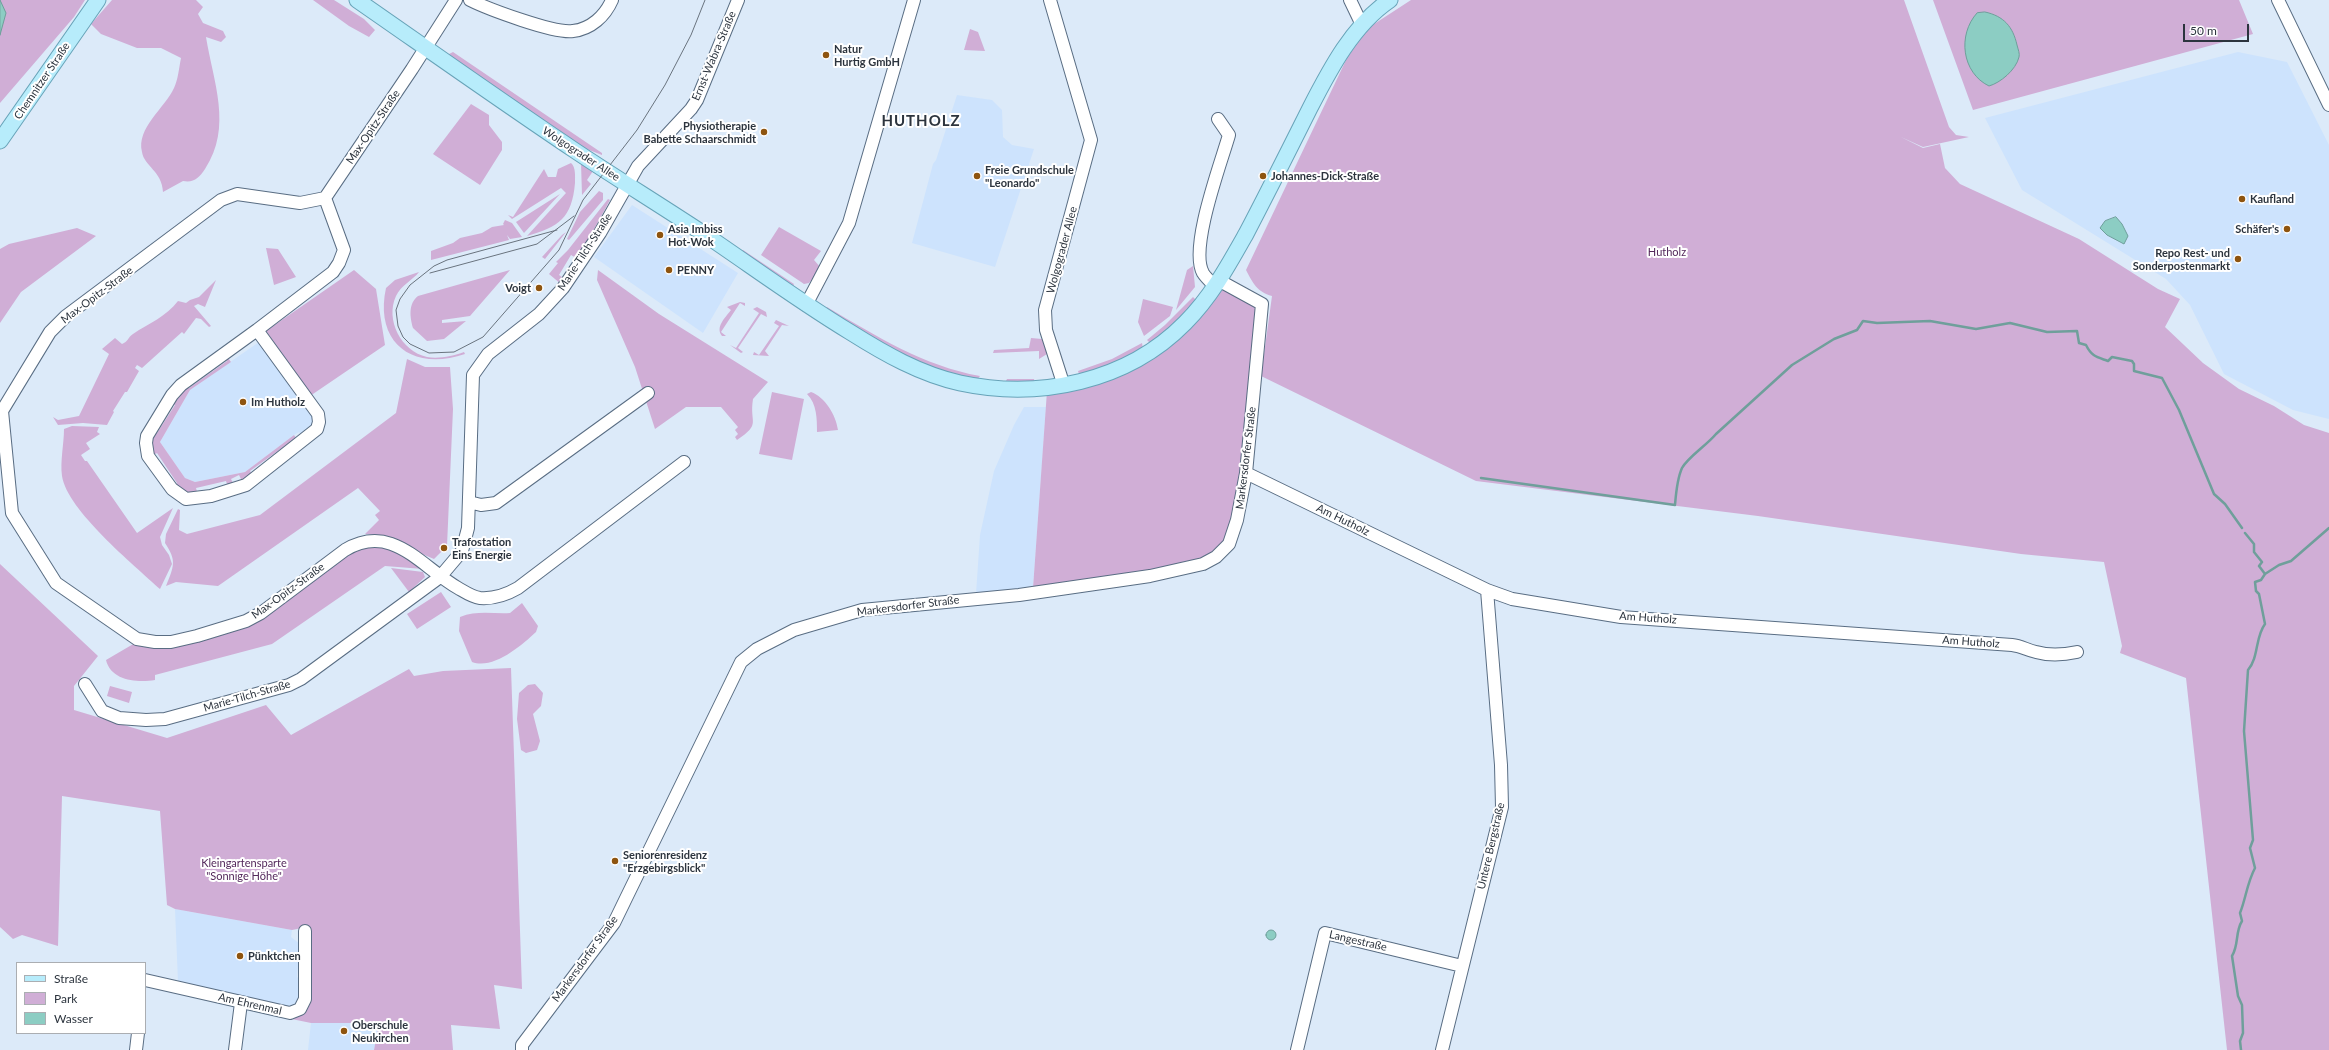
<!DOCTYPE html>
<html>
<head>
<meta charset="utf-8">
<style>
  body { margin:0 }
  #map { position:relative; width:2329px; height:1050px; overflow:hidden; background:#dceaf9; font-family:Lato,sans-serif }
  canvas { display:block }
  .legend { position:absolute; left:16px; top:962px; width:130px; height:72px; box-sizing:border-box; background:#fff; border:1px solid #abaeb2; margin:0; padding:5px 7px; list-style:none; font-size:12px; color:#2c343e }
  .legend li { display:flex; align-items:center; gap:8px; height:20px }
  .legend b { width:20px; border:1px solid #abaeb2 }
  .scale { position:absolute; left:2183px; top:24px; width:66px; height:18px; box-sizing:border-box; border:2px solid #2c343e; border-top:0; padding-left:5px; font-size:12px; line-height:14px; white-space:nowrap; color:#2c343e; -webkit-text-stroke:3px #fff; paint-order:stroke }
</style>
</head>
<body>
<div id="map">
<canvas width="2329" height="1050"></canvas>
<ul class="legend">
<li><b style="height:5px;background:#b7ecfb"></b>Straße</li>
<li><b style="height:11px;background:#d0aed6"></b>Park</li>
<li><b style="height:11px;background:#8ccdc3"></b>Wasser</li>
</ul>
<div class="scale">50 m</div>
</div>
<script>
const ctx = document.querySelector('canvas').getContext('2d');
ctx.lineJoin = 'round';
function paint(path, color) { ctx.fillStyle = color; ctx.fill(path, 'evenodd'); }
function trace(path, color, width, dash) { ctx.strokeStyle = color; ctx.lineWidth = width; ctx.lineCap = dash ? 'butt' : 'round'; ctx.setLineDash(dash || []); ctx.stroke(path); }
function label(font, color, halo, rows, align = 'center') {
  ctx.font = font + ' Lato,sans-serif'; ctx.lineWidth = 4; ctx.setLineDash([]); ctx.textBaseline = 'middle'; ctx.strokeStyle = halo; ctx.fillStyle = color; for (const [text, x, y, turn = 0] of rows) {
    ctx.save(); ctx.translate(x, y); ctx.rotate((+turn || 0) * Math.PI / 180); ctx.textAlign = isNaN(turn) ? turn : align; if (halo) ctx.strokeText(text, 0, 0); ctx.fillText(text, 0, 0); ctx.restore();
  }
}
paint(new Path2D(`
  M2238,52L2287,62L2329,145V419L2293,410L2224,374L2190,305L2166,279L2022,190L1985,118Z
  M957,95L992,100L1002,110L1003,137L1012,145L1034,149L995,267L912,243L933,164L936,160Z
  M632,205L738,273L703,333L594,257Z
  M259,342L312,414L313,423L302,435L299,432L294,435L245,472L195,482L185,478L160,442L190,390Z
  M1024,407H1046L1033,588L976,594L980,535L994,471L1014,425Z
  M175,909L292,930L291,937L300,944L297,977L300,979L301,996L297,1004L289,1007L178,982Z
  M311,1023H379L374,1050H308Z`), '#cde3fd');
paint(new Path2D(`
  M0,0H85L74,17L0,103Z
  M112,0H196L203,7L198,14L203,23L223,31L226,37L221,42L206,37C213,81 233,127 205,169C199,178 194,183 183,181L163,192C162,171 144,166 142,152C136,128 165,108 174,88C178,80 179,68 181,58L161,48H137L101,34L91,24Z
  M313,0H334L364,19L375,30L369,37L349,26Z
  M1411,0H1904L1949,127L1956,135L1969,137L1923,147L1901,137L1923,148L1940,144L1945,168L1960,184L2079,239L2158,289L2180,299L2165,327L2203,363L2239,389L2274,406L2304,425L2329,433V1050H2227L2186,678L2120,653L2122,646L2104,562L2021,554L1758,516L1476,481L1261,376L1272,296C1257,292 1253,283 1246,270L1347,58L1368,28Z
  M1933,0H2239L2253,34L1973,110Z
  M970,29L978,32L985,51L964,50Z
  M453,52L602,153V155L584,148L447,55Z
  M471,104L489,115V125L502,142V150L480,185L433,154Z
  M571,163C576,167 575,177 575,183C572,218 559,227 527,236L566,193L561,188L512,219L508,215L513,217L544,169L548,177H556L558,169Z
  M581,163L593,171L587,180L591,184L582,195Z
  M599,191L603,193V200L569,240L567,239L580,212Z
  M560,194L524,233L516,222Z
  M608,199L610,200L578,259L571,255L559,275L565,279L561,284L549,274L558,263L556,262L568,250Z
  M505,220L512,223L522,237L510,239L507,235L509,240L431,260V251L453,243L460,238L482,233L492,227L504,225L503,224Z
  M779,227L821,251L814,260L821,268L809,283L804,284L761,255Z
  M77,228L96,236L21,292L0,323V249L9,244Z
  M566,232L545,259L542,257L562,235Z
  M266,248L278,249L296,277L274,285Z
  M743,250L794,284L792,288L740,253Z
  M1193,266L1195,287L1176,310L1187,270Z
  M354,270L376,289L385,345L310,396L266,331Z
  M510,270L470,316L442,320V323L466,321L444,339L427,341L413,328C410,317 408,304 418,296Z
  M598,270L659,314L768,382L753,399C749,424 762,423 737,440L735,437L738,434L735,430L738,427L721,407H686L655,429L635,367L597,280Z
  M419,272C413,280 401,285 396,296C385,320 401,351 427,357C439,359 453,356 464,352L465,354C413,372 374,343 386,288L395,280Z
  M216,280L205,307L198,304L194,306L211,326L209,327L201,319L196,318L184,334L182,332L142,368L137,365L135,368L139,371L127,392H125L113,411L114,412L107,425L83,423L58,425L53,417L58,420L79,416L109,354L102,349L115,338L122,344C128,342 128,337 133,334C149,323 166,317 178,301L186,303L190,300L199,297Z
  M1223,289L1256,307C1253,350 1248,533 1214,554C1207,559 1193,560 1185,563C1135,576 1084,581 1033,588L1047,391L1117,376L1207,307Z
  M1193,297L1197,301L1196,303L1153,343L1149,342L1147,340L1165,325Z
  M1143,299L1173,307L1170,316L1144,336L1138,322Z
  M740,302L745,303V306L740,303L721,332L726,336H722C715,327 725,318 731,310L727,307Z
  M757,307L766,312L767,317L761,314L738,348L743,352L741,353L730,345L736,348L759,313L753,309Z
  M827,307C876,336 924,366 980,376L976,381C919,369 874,339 826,309Z
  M776,320L789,326L782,325L765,351L769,356L753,355L754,352L759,355L779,326L774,323Z
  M1031,338L1042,339L1047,354L1039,359V351L993,353L994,350L1029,348Z
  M1142,343L1143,349L1133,355L1080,377L1078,371L1112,359Z
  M226,355L231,362L190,390L160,442L185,478L195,482L245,472L294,435L296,438L250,471L253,475L242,481L239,475L231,479L234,485L228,487L226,481L196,488L198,495L188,494L174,485L177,483L157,453L152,456L149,440L153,431L157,433L175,405L170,402L186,384L189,388L227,361L224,356Z
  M407,359L425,367H450L453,409L447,546L434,559L377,535L365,534L379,520L375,515L380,511L358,488L218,586L176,582L166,586C174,566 177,561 165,543L166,534L178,509L180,510L179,530L187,534L260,515L396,413Z
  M1007,379H1034L1035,384L1006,381Z
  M772,392L804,399L792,460L759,454Z
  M811,392C825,397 836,415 838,430L817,432C817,419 817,404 807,394Z
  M72,426L99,427L97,432L100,434L86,443L90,449L81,455L85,461H87L137,533L173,508L160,537L162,545L169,555L172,564L160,589C134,565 67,510 62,476C60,461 64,444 64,429Z
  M363,546L391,547L423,569L385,566L272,644L155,675V680C138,683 111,681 106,660L135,643L254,622L345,553Z
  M0,564L98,656L74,686V710L167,738L266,705L291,735L409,669L414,676L443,671L511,668L522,989L494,985L500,1029L451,1025L453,1050H374L379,1023H311L282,1017L304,1010L302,928L292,930L175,909L167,905L160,811L62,796L58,946L22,935L13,939L0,927Z
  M391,568L423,572L425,577L409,592Z
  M441,592L451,607L417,629L407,614Z
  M522,603L538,626L536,632C521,646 493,670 472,662L459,631L460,617C477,610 493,614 510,613Z
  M535,684L543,693L541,706L533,714L540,741L537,750L526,753L521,750L517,719L519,693L528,685Z
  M110,686L132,692L129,703L107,696Z`), '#d0aed6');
const water = new Path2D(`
  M0,0L6,13L0,35Z
  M1985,12C2004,16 2013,27 2017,45C2018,49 2020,54 2019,57C2016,70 2000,83 1989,86C1962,73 1957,35 1977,13Z
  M2116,217L2122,224L2128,236L2124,244L2107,235L2100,228L2105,221Z
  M1266 935a5 5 0 1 1 10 0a5 5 0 1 1-10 0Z`);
paint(water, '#8ccdc3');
trace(water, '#6f9f9b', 1);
trace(new Path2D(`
  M1481,478L1675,505C1676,493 1677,479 1682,468C1688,457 1707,445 1716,434L1792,365L1834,339L1857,330L1863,321L1877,323L1930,321L1976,329L2010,323L2047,332L2077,331L2079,343L2086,345C2092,357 2097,357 2108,361L2112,357L2132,361L2134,364V371L2162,378L2179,410L2214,494L2225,504L2242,528
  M2265,574L2279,565L2291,561L2329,528
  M2241,1050L2240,1041L2243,1033L2242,1005L2238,996L2232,956C2239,945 2235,932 2242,921L2240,913C2246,898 2247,883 2255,868L2250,848L2253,840L2244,731L2248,670C2259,657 2255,637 2265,624L2259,594L2256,591L2255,582L2261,580L2265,574L2259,566L2262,562L2254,552V544L2245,533`), '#6f9f9b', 2.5);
const minor = new Path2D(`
  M456,0L412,69L325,198L300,203L237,194L221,200L66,316L50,332L2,411L12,513L56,583L137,639L155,642H171L197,636L246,621L261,613L345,550C392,522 420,566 458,588C465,592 472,597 480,598C494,599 506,595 518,588L684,462
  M470,0C488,9 555,34 573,31C591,29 605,16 612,0
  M1050,0L1091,140L1045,310L1046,330L1064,386
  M1350,0L1362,25
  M2278,0L2329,105
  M1215,286C1211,282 1206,278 1203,273C1189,248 1221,163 1229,135L1218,119
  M806,305L849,223L914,0
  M257,330L318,414L319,422L317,429L246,485L211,496L186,499L172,489L148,456L146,443L147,436L172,395L181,385L257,330L333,272L339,263L344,250L325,198
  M1246,473L1487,590L1512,599L1621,617L2012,645C2021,646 2027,650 2036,652C2050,656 2063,655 2077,652
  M469,502L481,505L496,503L648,393
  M85,684L102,711L119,718L146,720L165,719L289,685L301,679L440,577L462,551L468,528L473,375L488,354L539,314L563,288L600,233L638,166L691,109L697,100L738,0
  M145,980L290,1013L300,1009L305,999V931
  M136,1050L138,1033
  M235,1050L241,1003
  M522,1050V1045L614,923L741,662L757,649L794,630L862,610L1019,595L1150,576L1203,564L1216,557L1229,544L1237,520L1246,473L1262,304L1220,281
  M1297,1050L1325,933L1462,966
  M1442,1050L1502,807L1501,765L1487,590`);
const major = new Path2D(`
  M357,0C429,50 501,101 574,150C619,180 665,208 710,238C757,270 802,303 850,332C885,354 920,374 960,383C1039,400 1127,382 1185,323C1211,297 1228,266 1246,234C1268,192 1289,150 1310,108C1330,69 1353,25 1390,0
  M0,141L98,0`);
trace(minor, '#596d83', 14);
trace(major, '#67a3b8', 17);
trace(minor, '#fff', 12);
trace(major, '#b7ecfb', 15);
trace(new Path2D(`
  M557,230L447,260L434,266L410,285L400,299L396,310L398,326L403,337L410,344L429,353L454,352L483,337L559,250L583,200L637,130L665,85L691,35L705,0
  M430,273L537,244L574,216`), '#69737e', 1);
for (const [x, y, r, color] of [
  [826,55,4,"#8e540f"],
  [764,132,4,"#8e540f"],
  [977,176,4,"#8e540f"],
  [1263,176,4,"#8e540f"],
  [2242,199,4,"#8e540f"],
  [2287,229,4,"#8e540f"],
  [660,235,4,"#8e540f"],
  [2238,259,4,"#8e540f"],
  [669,270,4,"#8e540f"],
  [539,288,4,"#8e540f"],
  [243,402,4,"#8e540f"],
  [444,548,4,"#8e540f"],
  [615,861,4,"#8e540f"],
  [240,956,4,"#8e540f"],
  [344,1031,4,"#8e540f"]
]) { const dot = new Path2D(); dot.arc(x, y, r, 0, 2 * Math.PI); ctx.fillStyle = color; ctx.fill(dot); trace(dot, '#fff', 1.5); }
label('bold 11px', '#2c343e', '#fff', [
  ["Natur",834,49],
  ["Hurtig GmbH",834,62],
  ["Physiotherapie",756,126,"right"],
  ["Babette Schaarschmidt",756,139,"right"],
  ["Freie Grundschule",985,170],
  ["\"Leonardo\"",985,183],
  ["Johannes-Dick-Straße",1271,176],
  ["Kaufland",2250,199],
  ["Asia Imbiss",668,229],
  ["Hot-Wok",668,242],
  ["Schäfer's",2279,229,"right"],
  ["Repo Rest- und",2230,253,"right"],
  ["Sonderpostenmarkt",2230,266,"right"],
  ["PENNY",677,270],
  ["Voigt",531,288,"right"],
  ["Im Hutholz",251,402],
  ["Trafostation",452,542],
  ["Eins Energie",452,555],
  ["Seniorenresidenz",623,855],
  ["\"Erzgebirgsblick\"",623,868],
  ["Pünktchen",248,956],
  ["Oberschule",352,1025],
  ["Neukirchen",352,1038]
], 'left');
label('11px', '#2c343e', '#fff', [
  ["Ernst-Wabra-Straße",714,56,-67],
  ["Chemnitzer Straße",42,81,-56],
  ["Max-Opitz-Straße",373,127,-56],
  ["Wolgograder Allee",581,154,33],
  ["Wolgograder Allee",1062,250,-75],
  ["Marie-Tilch-Straße",585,252,-57],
  ["Max-Opitz-Straße",97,295,-37],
  ["Markersdorfer Straße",1246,458,-83],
  ["Am Hutholz",1343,520,26],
  ["Max-Opitz-Straße",288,591,-36],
  ["Markersdorfer Straße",908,606,-7],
  ["Am Hutholz",1648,618,4],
  ["Am Hutholz",1971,642,4],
  ["Marie-Tilch-Straße",247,696,-16],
  ["Untere Bergstraße",1491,846,-77],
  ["Langestraße",1358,941,13],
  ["Markersdorfer Straße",585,959,-54],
  ["Am Ehrenmal",250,1004,13]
]);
label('11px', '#53285b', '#fff', [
  ["Hutholz",1667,252],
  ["Kleingartensparte",244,863],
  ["\"Sonnige Höhe\"",244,876]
]);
ctx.letterSpacing = '1px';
label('bold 15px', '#2c343e', '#fff', [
  ["HUTHOLZ",921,121]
]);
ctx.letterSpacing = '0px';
</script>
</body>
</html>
